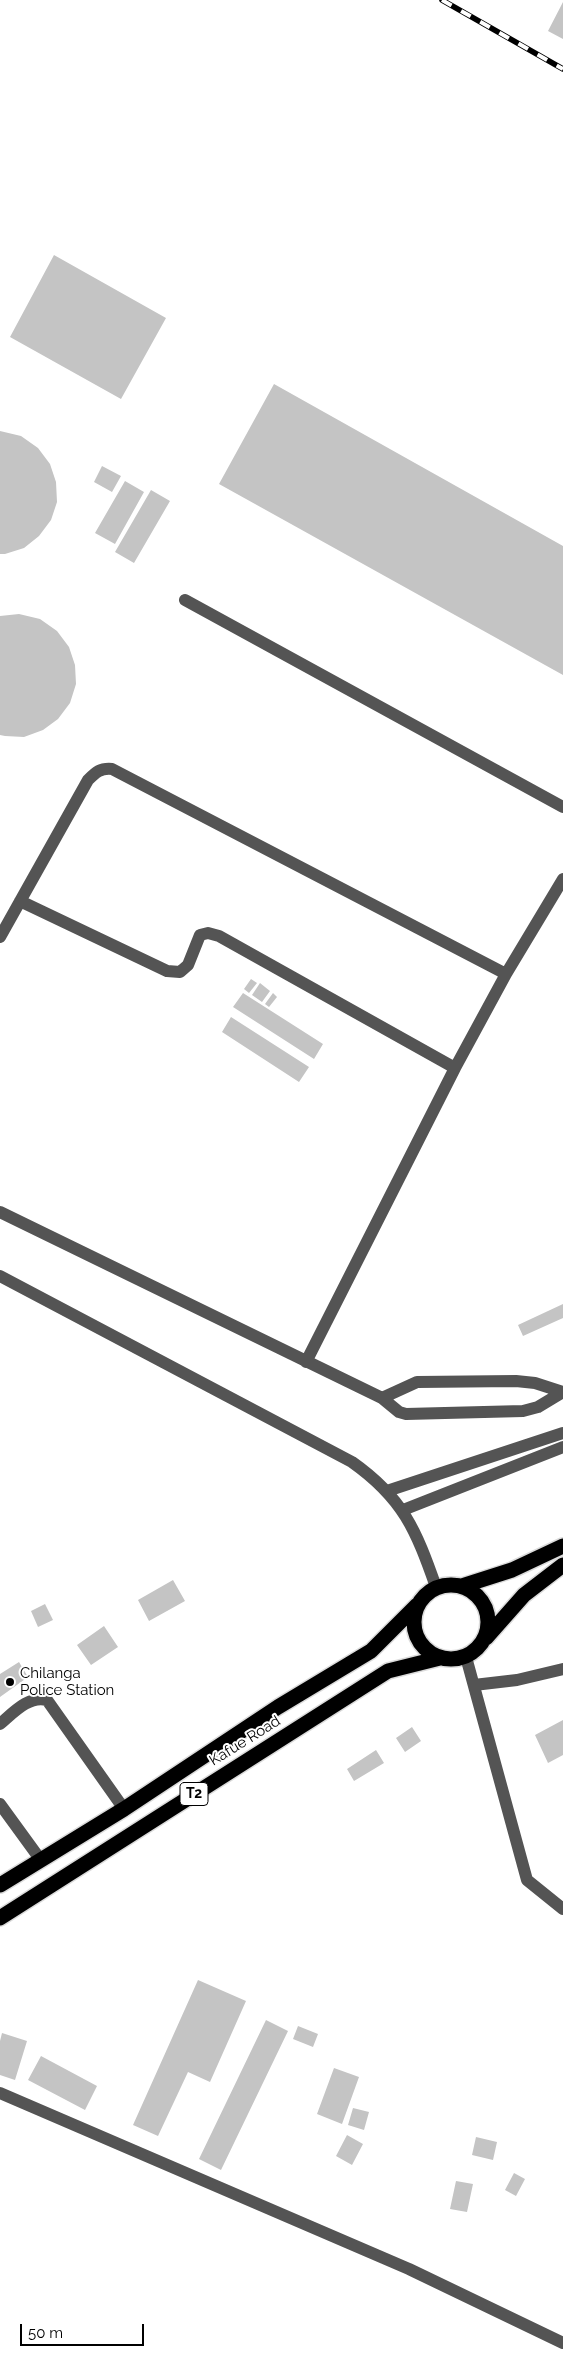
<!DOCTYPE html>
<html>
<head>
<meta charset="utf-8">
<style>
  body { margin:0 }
  #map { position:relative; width:563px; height:2366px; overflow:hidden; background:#fff; font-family:Raleway,sans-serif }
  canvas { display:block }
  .scale { position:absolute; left:20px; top:2324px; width:124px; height:22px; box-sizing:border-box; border:2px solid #000; border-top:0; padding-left:6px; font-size:15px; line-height:18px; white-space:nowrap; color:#000; -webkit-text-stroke:4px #fff; paint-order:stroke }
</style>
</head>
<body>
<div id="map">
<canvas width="563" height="2366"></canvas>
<div class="scale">50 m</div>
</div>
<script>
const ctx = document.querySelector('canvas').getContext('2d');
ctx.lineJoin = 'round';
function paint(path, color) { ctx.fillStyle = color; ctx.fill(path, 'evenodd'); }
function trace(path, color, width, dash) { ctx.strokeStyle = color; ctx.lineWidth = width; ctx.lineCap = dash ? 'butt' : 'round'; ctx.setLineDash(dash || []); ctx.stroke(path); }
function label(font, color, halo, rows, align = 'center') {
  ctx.font = font + ' Raleway,sans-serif'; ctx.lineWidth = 4; ctx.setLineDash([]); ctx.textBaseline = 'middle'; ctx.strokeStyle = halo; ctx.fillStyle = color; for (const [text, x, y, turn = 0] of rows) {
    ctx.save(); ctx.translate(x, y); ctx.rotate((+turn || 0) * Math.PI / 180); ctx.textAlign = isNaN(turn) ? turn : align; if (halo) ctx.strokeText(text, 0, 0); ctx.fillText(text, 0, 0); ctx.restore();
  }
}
paint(new Path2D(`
  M563,2V39L548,31Z
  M54,255L166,318L121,399L10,337Z
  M274,384L563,546V675L219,484Z
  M0,431L21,436L38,448L50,464L56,482L57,502L51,520L39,536L24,548L5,554H0Z
  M102,466L121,476L112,492L94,482Z
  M125,481L144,492L115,544L95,533Z
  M151,490L170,501L134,563L115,552Z
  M19,614L40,619L57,631L69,647L75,665L76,684L70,703L58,719L43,730L24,737L5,736L0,735V616Z
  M251,979L257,983L249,993L244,989Z
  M260,983L270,991L262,1002L252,995Z
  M243,993L323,1044L314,1059L233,1007Z
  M273,993L277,997L269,1007L265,1004Z
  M231,1017L309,1067L299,1082L222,1032Z
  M563,1304V1318L523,1336L518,1325Z
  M173,1580L185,1601L149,1621L138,1600Z
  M45,1604L53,1620L38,1627L31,1611Z
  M104,1626L118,1647L91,1665L77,1645Z
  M19,1662L28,1677L0,1697V1674Z
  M563,1720V1755L548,1763L535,1735Z
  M412,1727L421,1741L405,1752L396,1738Z
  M376,1750L384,1763L354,1781L347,1769Z
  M198,1980L246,2001L210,2082L188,2072L158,2136L133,2125Z
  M266,2020L288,2031L221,2170L199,2159Z
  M298,2026L318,2034L313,2047L293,2039Z
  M2,2033L27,2041L15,2080L0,2075V2041Z
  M41,2056L97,2086L85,2110L28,2080Z
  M334,2068L359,2077L342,2124L317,2114Z
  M353,2108L369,2112L364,2130L348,2125Z
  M347,2135L363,2144L352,2165L336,2156Z
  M476,2137L497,2142L493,2160L472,2155Z
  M514,2173L525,2179L516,2196L505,2190Z
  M456,2181L473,2184L467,2212L450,2209Z`), '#c4c4c4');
const highway = new Path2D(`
  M414 1622a37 37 0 1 1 74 0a37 37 0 1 1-74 0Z
  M462,1586L512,1570L563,1546
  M486,1638L524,1595L563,1565
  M0,1885L124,1809L278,1707L371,1651L417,1605
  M0,1918L388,1671L440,1658`);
trace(highway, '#dbdbdb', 18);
trace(new Path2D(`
  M185,600L563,807
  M20,901L167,971L180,972L188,965L200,935L208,933L219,936L455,1068
  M0,937L88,780C96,772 100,768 112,769L506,974
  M0,1212L382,1398L399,1412L406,1414L523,1411L538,1407L563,1392
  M0,1276L352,1462C403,1498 416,1530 436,1587
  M306,1362L455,1068L506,974L563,879
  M382,1398L417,1382L516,1381L535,1383L563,1392
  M387,1491L563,1433
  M403,1510L563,1447
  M466,1657L527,1880L563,1909
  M474,1685L517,1680L563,1669
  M0,1724C13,1713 29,1695 47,1700L124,1809
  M0,1804L40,1859
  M0,2093L409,2269L563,2343`), '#545454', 12);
trace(highway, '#000', 15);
const rail = new Path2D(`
  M442,0L563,69`);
trace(rail, '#000', 5.5);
trace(rail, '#fff', 4, [11]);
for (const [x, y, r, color] of [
  [10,1682,5,"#000"]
]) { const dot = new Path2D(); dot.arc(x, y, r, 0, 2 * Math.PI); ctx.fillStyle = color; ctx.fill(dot); trace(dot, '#fff', 2); }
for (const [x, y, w] of [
  [194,1794,28]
]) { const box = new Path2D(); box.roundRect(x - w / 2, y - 11.5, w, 23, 4); ctx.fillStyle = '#fff'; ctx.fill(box); trace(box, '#000', 1); }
label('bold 14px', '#000', null, [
  ["T2",194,1794]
]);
label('15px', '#000', '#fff', [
  ["Chilanga",20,1673],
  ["Police Station",20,1690]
], 'left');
label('15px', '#000', '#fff', [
  ["Kafue Road",245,1741,-32]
]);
</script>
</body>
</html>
